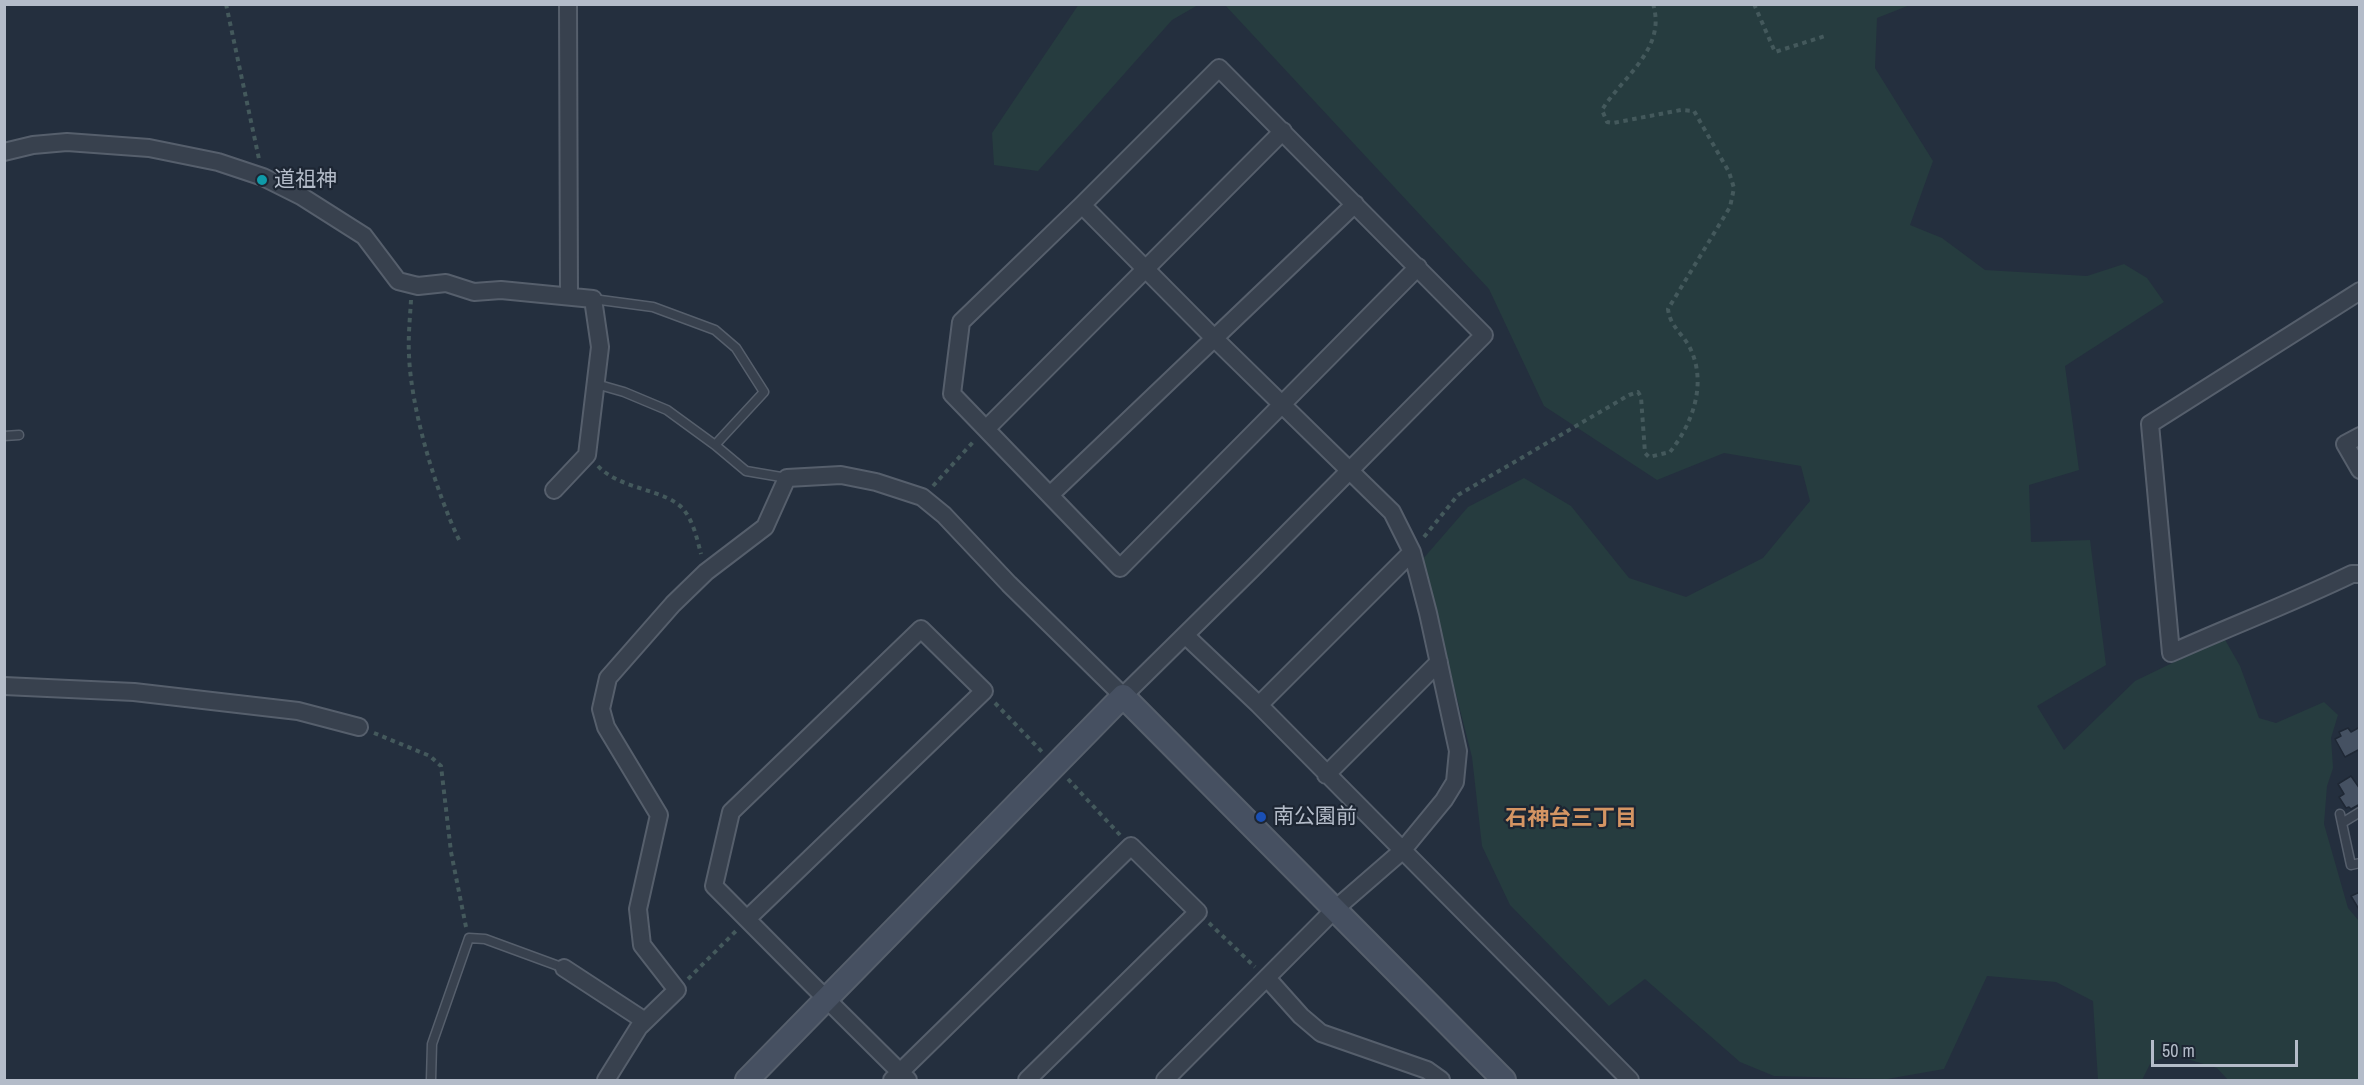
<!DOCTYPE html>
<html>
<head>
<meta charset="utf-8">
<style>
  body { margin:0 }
  #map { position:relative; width:2364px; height:1085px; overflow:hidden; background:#242f3e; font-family:"Archivo Narrow",sans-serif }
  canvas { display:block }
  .frame { position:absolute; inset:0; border:6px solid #b4bcc9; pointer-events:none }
  .scale { position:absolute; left:2151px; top:1040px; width:147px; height:27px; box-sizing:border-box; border:3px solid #b4bcc9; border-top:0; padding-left:8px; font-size:18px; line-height:21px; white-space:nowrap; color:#b4bcc9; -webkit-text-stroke:4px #1d2633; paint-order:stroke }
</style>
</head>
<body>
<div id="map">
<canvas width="2364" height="1085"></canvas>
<div class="frame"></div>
<div class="scale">50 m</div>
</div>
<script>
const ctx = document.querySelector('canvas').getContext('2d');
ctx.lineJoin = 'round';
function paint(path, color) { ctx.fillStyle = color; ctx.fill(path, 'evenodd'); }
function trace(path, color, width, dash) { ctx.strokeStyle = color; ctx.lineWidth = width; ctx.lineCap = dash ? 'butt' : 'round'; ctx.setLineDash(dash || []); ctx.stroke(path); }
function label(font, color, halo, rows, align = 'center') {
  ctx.font = font + ' "Archivo Narrow","Noto Sans JP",sans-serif'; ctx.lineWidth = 4.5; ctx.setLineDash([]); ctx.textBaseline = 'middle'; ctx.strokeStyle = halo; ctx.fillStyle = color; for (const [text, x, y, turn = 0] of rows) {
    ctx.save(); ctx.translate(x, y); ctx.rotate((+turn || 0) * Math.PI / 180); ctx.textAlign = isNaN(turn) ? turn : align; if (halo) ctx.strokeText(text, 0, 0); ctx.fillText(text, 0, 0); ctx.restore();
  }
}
paint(new Path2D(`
  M1079,4L1198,5L1172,20L1038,171L994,165L992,133Z
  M1225,5H1910L1877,18L1875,68L1933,161L1910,225L1942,238L1985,270L2087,276L2124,264L2147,278L2164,302L2065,366L2079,470L2029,485L2031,542L2090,540L2106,665L2037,706L2064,750L2135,681L2224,638L2240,666L2259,718L2276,723L2324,702L2338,715L2331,738L2333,768L2327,786L2324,824L2348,908L2359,921V1080H2228L2217,1068L2174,1055L2151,1062L2142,1080H2098L2093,1001L2056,982L1987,976L1944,1069L1887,1079L1774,1076L1740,1062L1645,979L1609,1006L1510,905L1482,846L1472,757L1422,560L1468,507L1524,478L1571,506L1629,578L1686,597L1763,558L1810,501L1801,466L1724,453L1657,480L1544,406L1489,289Z`), '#263c3f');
const building = new Path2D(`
  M2360,727V749L2345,757L2335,739L2341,736L2339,732L2348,728L2351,732Z
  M2351,776L2360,789V804L2351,809L2349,807L2346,808L2339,797L2344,794L2338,784Z
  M2360,892V911L2351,896Z`);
paint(building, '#455162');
trace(building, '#1f2835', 1.5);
const lane = new Path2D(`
  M593,299L653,307L715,330L736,348L764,392L715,445L746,471L787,478
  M596,384L624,392L667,410L715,445
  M4,436L19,435
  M2340,814L2351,865L2360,863
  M2342,823L2360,812
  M431,1080L432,1044L469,938L485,939L564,968`);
const street = new Path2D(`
  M568,4L569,295
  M4,152L33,145L67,142L149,148L218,162L263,177L301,196L364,236L398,281L418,286L446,283L474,292L501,290L593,299L600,347L587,455L554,490
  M1082,205L1215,339L1392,512L1412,552L1428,613L1458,751L1455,782L1444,800L1402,851L1334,910L1165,1080
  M2360,291L2150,424L2171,653C2231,626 2292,603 2352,574H2360
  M986,429L1283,131
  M2360,436L2345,444L2360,470
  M1050,495L1355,204
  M1185,635L1259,705L1630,1080
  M4,686L134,692L298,711L359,727
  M1259,705L1412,552
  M1326,775L1439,662
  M747,919L984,691L921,629L731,812L714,886C778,951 843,1016 908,1080
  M564,968L645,1021
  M1267,978L1301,1016L1321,1033L1427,1070L1441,1080
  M606,1080L639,1027L677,990L642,945L638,909L659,815L606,727L601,709L608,678L673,604L706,572L765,527L787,478L841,475L876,482L922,497L944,515L1009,584L1123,696L1252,569L1484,335L1219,68L1082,205L961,322L952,394L1120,568L1418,267
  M892,1080L1131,846L1198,912L1027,1080`);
const secondary = new Path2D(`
  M747,1080L1123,696L1504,1080`);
trace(lane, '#565f6c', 11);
trace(street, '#565f6c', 20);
trace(secondary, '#565f6c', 26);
trace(new Path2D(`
  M226,4L259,159
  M1754,4L1775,52L1825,36
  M411,300C410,318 408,337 409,355C411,410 436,492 460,542
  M598,466C620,490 667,489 684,510C694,523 697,539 701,554
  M933,486L974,441
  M1424,537L1458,495L1629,395L1638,392L1641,397L1645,453L1649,457L1670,452C1693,423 1708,382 1689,346C1681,332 1670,326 1668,309L1730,207L1734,188L1729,172L1694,111L1681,110L1613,123L1607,122L1602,110C1622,77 1667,49 1653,4
  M995,703L1042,752
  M374,733L430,756L441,766L451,852L466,927
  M1068,779L1120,835
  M1209,923L1255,967
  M688,979L736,931`), '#44595c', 4, [4.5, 4.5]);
trace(lane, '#38414e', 8);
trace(street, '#38414e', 16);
trace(secondary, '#465061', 22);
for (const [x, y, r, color] of [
  [262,180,6,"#0f9aa8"],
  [1261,817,6,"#1a4fb4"]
]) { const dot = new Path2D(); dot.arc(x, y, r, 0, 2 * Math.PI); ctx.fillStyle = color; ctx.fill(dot); trace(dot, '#1d2633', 2); }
label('21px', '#b4bcc9', '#1d2633', [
  ["道祖神",274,180],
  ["南公園前",1273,817]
], 'left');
label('bold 22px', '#d59563', '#1d2633', [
  ["石神台三丁目",1571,819]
]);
</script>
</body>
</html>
